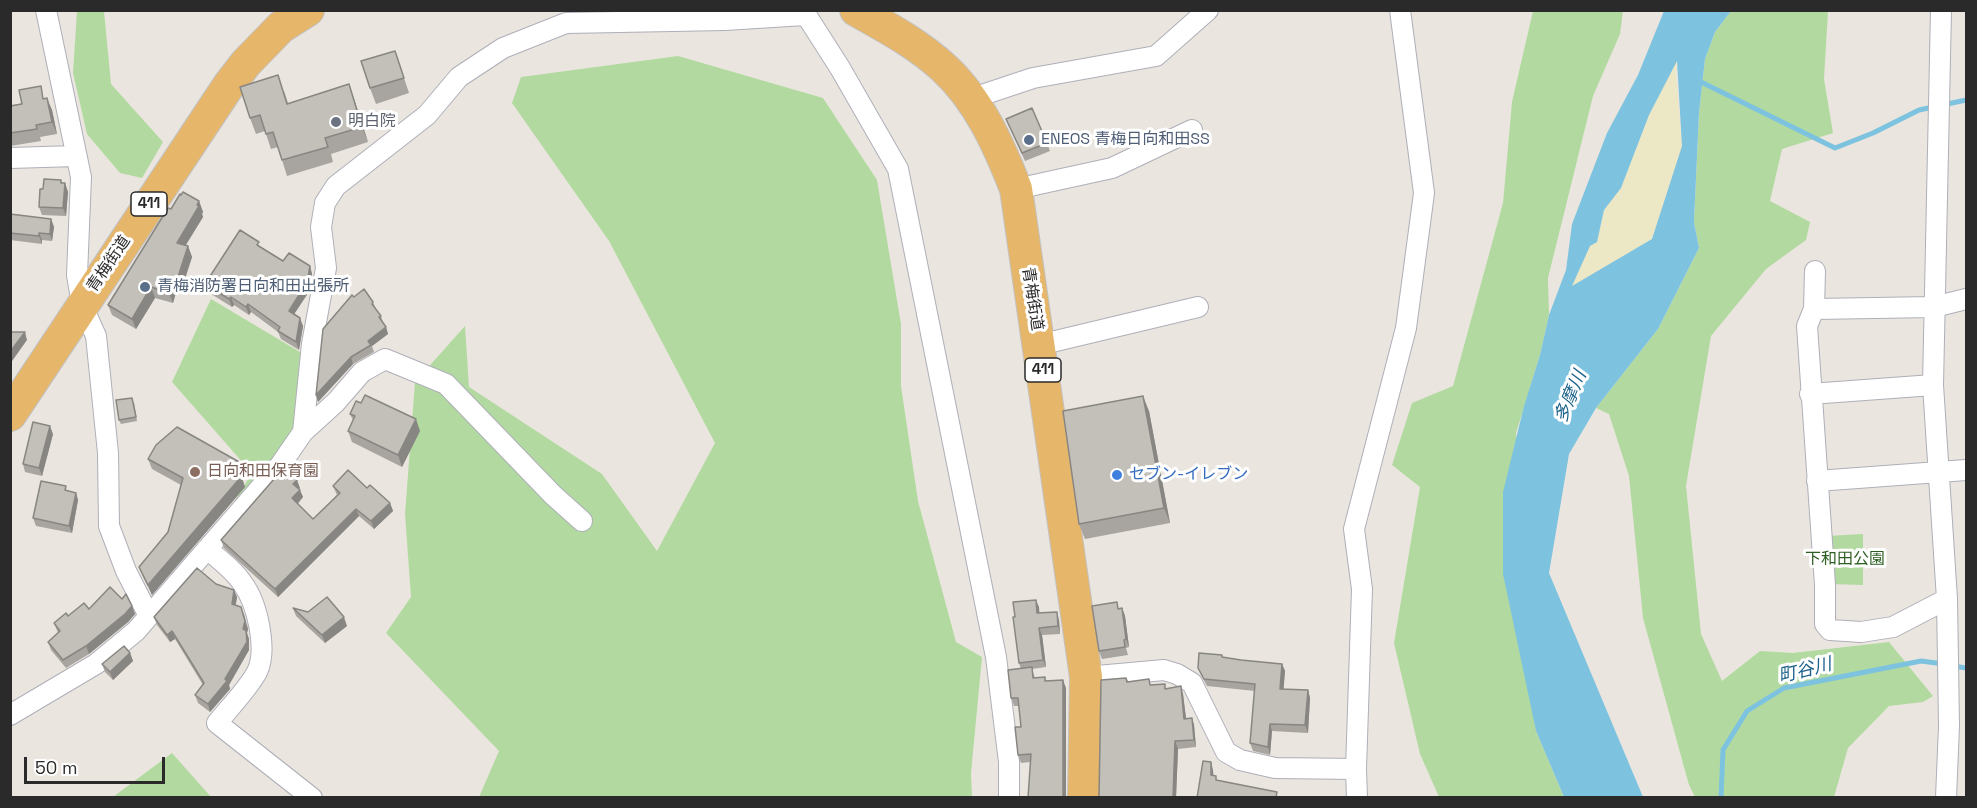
<!DOCTYPE html>
<html>
<head>
<meta charset="utf-8">
<style>
  body { margin:0 }
  #map { position:relative; width:1977px; height:808px; overflow:hidden; background:#eae5de; font-family:"Space Grotesk",sans-serif }
  canvas { display:block }
  .frame { position:absolute; inset:0; border:12px solid #2a2a2a; pointer-events:none }
  .scale { position:absolute; left:24px; top:757px; width:141px; height:27px; box-sizing:border-box; border:3px solid #2a2a2a; border-top:0; padding-left:8px; font-size:18px; line-height:21px; white-space:nowrap; color:#2a2a2a; -webkit-text-stroke:4px #fff; paint-order:stroke }
</style>
</head>
<body>
<div id="map">
<canvas width="1977" height="808"></canvas>
<div class="frame"></div>
<div class="scale">50 m</div>
</div>
<script>
const ctx = document.querySelector('canvas').getContext('2d');
ctx.lineJoin = 'round';
function paint(path, color) { ctx.fillStyle = color; ctx.fill(path, 'evenodd'); }
function trace(path, color, width, dash) { ctx.strokeStyle = color; ctx.lineWidth = width; ctx.lineCap = dash ? 'butt' : 'round'; ctx.setLineDash(dash || []); ctx.stroke(path); }
function label(font, color, halo, rows, align = 'center') {
  ctx.font = font + ' "Space Grotesk","Noto Sans JP",sans-serif'; ctx.lineWidth = 6; ctx.setLineDash([]); ctx.textBaseline = 'middle'; ctx.strokeStyle = halo; ctx.fillStyle = color; for (const [text, x, y, turn = 0] of rows) {
    ctx.save(); ctx.translate(x, y); ctx.rotate((+turn || 0) * Math.PI / 180); ctx.textAlign = isNaN(turn) ? turn : align; if (halo) ctx.strokeText(text, 0, 0); ctx.fillText(text, 0, 0); ctx.restore();
  }
}
paint(new Path2D(`
  M77,11H104L111,84L163,142L142,178L120,173L87,134L73,73Z
  M1533,11H1623L1620,34L1593,96L1548,278L1549,315L1540,355L1516,433L1536,731L1564,797H1439L1420,754L1394,643L1420,487L1392,465L1412,403L1453,386L1503,203L1512,102Z
  M1731,11H1828L1824,79L1833,133L1782,149L1770,201L1810,222L1806,240L1766,269L1711,336L1686,486L1701,634L1722,681L1760,651L1793,653L1889,642L1933,696L1923,702L1889,706L1848,748L1834,797H1695L1689,785L1643,618L1629,476L1609,414L1596,408L1658,329L1699,248L1694,222L1699,113L1705,59L1715,32Z
  M678,56L823,98L877,180L901,324V386L918,501L956,642L982,657L971,773L972,797H479L499,751L386,633L411,597L405,514L415,382L465,326L469,387L602,474L657,551L715,443L609,241L512,103L521,77Z
  M211,299L305,355L296,434L229,510L252,473L172,382Z
  M1863,534V585L1829,584L1826,536Z
  M172,753L211,797H113Z`), '#b2daa0');
paint(new Path2D(`
  M1677,59L1676,76L1682,146L1652,239L1571,287L1590,246L1597,242L1604,210L1621,188L1649,115Z`), '#ece7c4');
paint(new Path2D(`
  M1664,11H1731L1715,32L1705,59L1699,113L1694,222L1699,248L1658,329L1596,408L1569,454L1549,573L1643,797H1564L1536,731L1503,574V492L1524,406L1540,355L1549,315L1566,270L1572,224L1607,133L1638,75ZM1677,61L1682,146L1652,239L1572,286L1590,246L1597,242L1604,210L1621,188L1649,115Z`), '#7dc3e0');
trace(new Path2D(`
  M1697,80L1835,148L1873,133L1919,110L1966,100
  M1953,666L1966,668
  M1721,798L1723,750L1747,711L1784,688L1921,661L1944,664`), '#7dc3e0', 5);
const minor = new Path2D(`
  M46,10L81,177L77,275L82,305L96,336L108,453L109,526L126,571L149,616
  M803,10L840,68L898,169L996,657L1009,762V798
  M1941,10L1933,385L1947,599L1949,726L1946,798
  M970,99L1033,78L1156,56L1208,10
  M10,158L76,156
  M1016,189L1112,168L1192,130
  M1815,271L1814,309L1807,326L1825,585V624L1830,630L1861,632L1893,627L1947,599
  M1814,309L1934,307L1966,299
  M1039,345L1198,307
  M1810,394L1933,385
  M303,432L336,402L362,372L385,359L446,384L553,495L582,521
  M1817,481L1966,470
  M207,549C219,559 234,570 243,584C257,603 268,649 257,672C247,690 230,707 217,723L312,798
  M1086,677L1164,670L1177,674L1192,683L1226,752L1240,760L1275,768L1356,769
  M10,715L96,664L136,631L281,464L303,432L312,344L326,268L321,227L325,203L336,186L427,115L459,77L503,48L566,23L725,20L805,15
  M1357,798L1356,769L1362,589L1354,529L1406,328L1424,193L1400,10`);
const trunk = new Path2D(`
  M856,10C886,27 918,44 944,68C979,100 999,146 1016,189L1086,677L1084,798
  M10,415L229,85L246,63L281,27L308,10`);
trace(minor, '#aeafb9', 22);
trace(trunk, '#c3c3c3', 34);
trace(minor, '#fff', 20);
trace(trunk, '#e6b66a', 32);
paint(new Path2D(`
  M395,51L409,93L376,104L370,88Z
  M284,91L288,103L354,99L368,142L331,154L333,162L287,176L278,147L271,149L265,131L256,134L250,118Z
  M45,98L52,110L57,134L40,137L41,141L10,146V106Z
  M1006,119L1047,143L1050,151L1025,161Z
  M61,180L62,183H65L68,192L66,216L42,215L39,207L43,189Z
  M199,201L203,212L202,214L203,217L185,246H188L192,257L181,291L177,289L173,303L155,298L136,329L112,315L108,305L171,209Z
  M10,214L51,219L54,227L52,241L42,240V244L10,240Z
  M261,247L283,261L310,266L312,274L310,290L294,314L303,326L299,350L281,339L278,332L251,312L249,315L234,305L232,307L208,292L205,284Z
  M354,297L373,302L376,309L381,316L383,323L386,327L388,334L372,346L374,352L353,364L318,402L316,395Z
  M134,402L137,421L121,424L119,420Z
  M1149,411L1170,523L1085,539L1079,524Z
  M350,414L420,431L402,467L352,442L348,431L353,420Z
  M53,434L42,476L25,472L23,464Z
  M148,459L245,473L242,478L245,487L152,595L143,577L139,567L168,532L181,485L152,469Z
  M333,486L367,488L390,503L393,511L374,529L359,516L278,597L224,548L221,540L300,488L299,489L303,497L298,504L313,519L337,495Z
  M76,493L78,500L72,533L36,526L33,518Z
  M216,584L237,597L236,605L244,614L248,629L247,633L249,639V650L229,685L230,689L210,712L198,703L195,695L203,685L175,639L170,642L157,625L154,617Z
  M122,599L132,606L135,614L128,622L89,654L66,668L51,650L48,642L58,633L54,623L68,616L89,609Z
  M1039,607V613L1059,620L1060,634L1042,635L1046,667L1032,669L1035,678L1045,677L1046,681L1066,688L1030,762L1021,763L1018,755L1021,727L1019,706H1014L1011,698L1021,669L1019,663L1015,617Z
  M293,608L347,626L325,643L296,616Z
  M1122,608L1125,616L1129,647L1126,648L1128,655L1102,659L1099,651L1119,609Z
  M130,653L133,661L113,680L105,672L102,664Z
  M1222,655L1223,658L1282,664L1285,671L1283,690H1308L1310,698L1308,733L1272,731L1270,755L1253,751L1250,743L1255,691L1207,686L1201,675L1198,668Z
  M1126,678L1128,681L1167,688L1183,694L1186,719L1192,718L1194,725L1196,747L1178,749L1176,798H1099Z`), '#a8a49f');
paint(new Path2D(`
  M349,84L354,99L368,142L362,127Z
  M47,98L52,110L57,134L52,122Z
  M65,183L68,192L66,216L63,208Z
  M199,201L203,212L202,214L203,217L181,253L177,243Z
  M51,219L54,227L52,241L50,234Z
  M39,233L42,240V244L39,236Z
  M188,246L192,257L181,291L177,280Z
  M310,266L312,274L310,290L291,319L289,311Z
  M174,279L177,289L173,303L169,293Z
  M151,287L155,298L136,329L132,319Z
  M231,297L234,305L232,307L229,299Z
  M248,304L251,312L249,315L246,307Z
  M300,318L303,326L299,350L296,342Z
  M386,327L388,334L372,346L368,341Z
  M25,332L27,340L10,364V352Z
  M351,357L353,364L318,402L316,395Z
  M1143,396L1149,411L1170,523L1164,508Z
  M416,419L420,431L402,467L398,455Z
  M50,426L53,434L42,476L39,468Z
  M241,463L245,473L242,478L245,487L152,595L148,585L235,473Z
  M297,480L300,488L296,492L293,484Z
  M300,490L303,497L295,506L292,498Z
  M76,493L78,500L72,533L69,526Z
  M390,503L393,511L374,529L371,521Z
  M356,509L359,516L278,597L275,589Z
  M234,590L237,597L234,612L232,604Z
  M1036,600L1039,607L1040,620L1037,613Z
  M132,606L135,614L128,622L89,654L86,646Z
  M241,607L248,629L247,633L249,639V650L229,685L230,689L210,712L208,704L225,679L243,629Z
  M1122,608L1125,616L1129,647L1126,639Z
  M1057,612L1059,620L1060,634L1058,626Z
  M344,617L347,626L325,643L322,635Z
  M1039,628L1042,635L1046,667L1043,660Z
  M172,631L175,639L170,642L167,635Z
  M130,653L133,661L113,680L110,672Z
  M1282,664L1285,671L1283,697L1280,689Z
  M1063,680L1066,688V798H1063Z
  M1181,686L1183,694L1187,726L1184,719Z
  M1308,690L1310,698L1308,733L1305,725Z
  M1192,718L1194,725L1196,747L1194,740Z
  M1270,724L1272,731L1270,755L1268,747Z
  M1175,741L1178,749L1176,798H1173Z
  M1211,762L1213,770L1214,783L1211,775Z`), '#888682');
const building = new Path2D(`
  M395,51L404,78L370,88L361,61Z
  M278,75L287,104L349,84L362,127L325,138L328,147L282,160L273,132L266,134L260,115L250,118L240,87Z
  M41,86L43,99L47,98L52,122L36,125L37,129L10,133V106L22,104L19,90Z
  M1032,108L1047,143L1022,153L1006,119Z
  M44,179L61,180V183H65L63,208L39,207L40,189H43Z
  M183,192L199,201L197,205L199,206L177,243L188,246L177,280L174,279L169,293L151,287L132,319L108,305L168,208L171,209L180,194L181,195Z
  M10,214L51,219L50,234L39,233V236L10,233Z
  M240,230L259,242L257,245L283,261L289,253L310,266L307,282L289,311L300,318L296,342L278,331L280,327L248,304L246,307L231,297L229,299L205,284Z
  M364,289L373,302L372,304L381,316L379,317L386,327L368,341L371,345L351,357L316,395L323,329L352,295L354,297Z
  M10,332H25L10,352Z
  M365,395L416,419L398,455L348,431L355,416L350,414L356,401L361,403Z
  M1143,396L1164,508L1079,524L1063,411Z
  M132,398L136,417L119,420L116,400Z
  M33,422L50,426L39,468L23,464Z
  M177,427L241,463L235,473L241,477L148,585L139,567L168,532L183,478L148,459L156,445Z
  M285,470L297,480L293,484L300,490L292,498L313,519L340,493L333,486L348,470L367,488L370,485L390,503L371,521L356,509L275,589L221,540L281,471L283,473Z
  M41,481L66,486L65,490L76,493L69,526L33,518Z
  M197,568L216,584L234,590L232,604L241,607L245,621L243,629L246,631L247,642L225,679L227,681L208,704L195,695L204,683L172,631L167,635L154,617Z
  M110,587L122,599L126,594L132,606L125,614L86,646L63,660L48,642L60,631L54,623L66,613L68,616L84,603L89,609Z
  M327,597L344,617L322,635L293,608L308,612Z
  M1036,600L1037,613L1057,612L1058,626L1039,628L1043,660L1019,663L1013,617H1015L1013,602Z
  M1117,602L1118,609L1122,608L1126,639L1124,640L1125,647L1099,651L1092,606Z
  M124,646L130,653L110,672L102,664Z
  M1199,653L1222,655V657L1241,660L1282,664L1280,689L1308,690L1305,725L1270,724L1268,747L1250,743L1255,684L1204,679L1198,668Z
  M1032,667L1033,678L1045,677V681L1063,680V798H1028L1031,754L1018,755L1015,727H1021L1018,698H1011L1008,670Z
  M1126,678L1127,682L1149,679L1150,685L1165,684V689L1181,686L1184,719L1192,718L1194,740L1175,741L1173,798H1099L1101,680Z
  M1203,761L1211,762V775L1216,776V780L1277,792L1276,798H1197Z`);
paint(building, '#c3bfb9');
trace(building, '#888682', 1.5);
for (const [x, y, r, color] of [
  [336,122,6,"#6b7280"],
  [1029,140,6,"#5c6f8a"],
  [145,287,6,"#5c6f8a"],
  [195,472,6,"#8d6e63"],
  [1117,475,6,"#3f7fe0"]
]) { const dot = new Path2D(); dot.arc(x, y, r, 0, 2 * Math.PI); ctx.fillStyle = color; ctx.fill(dot); trace(dot, '#fff', 2); }
for (const [x, y, w] of [
  [149,204,36],
  [1043,370,36]
]) { const box = new Path2D(); box.roundRect(x - w / 2, y - 12, w, 24, 4.5); ctx.fillStyle = '#fff'; ctx.fill(box); trace(box, '#2a2a2a', 1.5); }
label('bold 15px', '#2a2a2a', null, [
  ["411",149,204],
  ["411",1043,370]
]);
label('16px', '#5b616d', '#fff', [
  ["明白院",348,122]
], 'left');
label('16px', '#4e5e75', '#fff', [
  ["ENEOS 青梅日向和田SS",1041,140],
  ["青梅消防署日向和田出張所",157,287]
], 'left');
label('16px', '#2a2a2a', '#fff', [
  ["青梅街道",109,264,-56],
  ["青梅街道",1032,299,81]
]);
label('16px', '#785e54', '#fff', [
  ["日向和田保育園",207,472]
], 'left');
label('16px', '#366cbe', '#fff', [
  ["セブン-イレブン",1129,475]
], 'left');
label('16px', '#2d5e22', '#fff', [
  ["下和田公園",1845,560]
]);
label('italic 18px', '#1d628b', '#fff', [
  ["多摩川",1571,397,-67],
  ["町谷川",1805,671,-14]
]);
</script>
</body>
</html>
